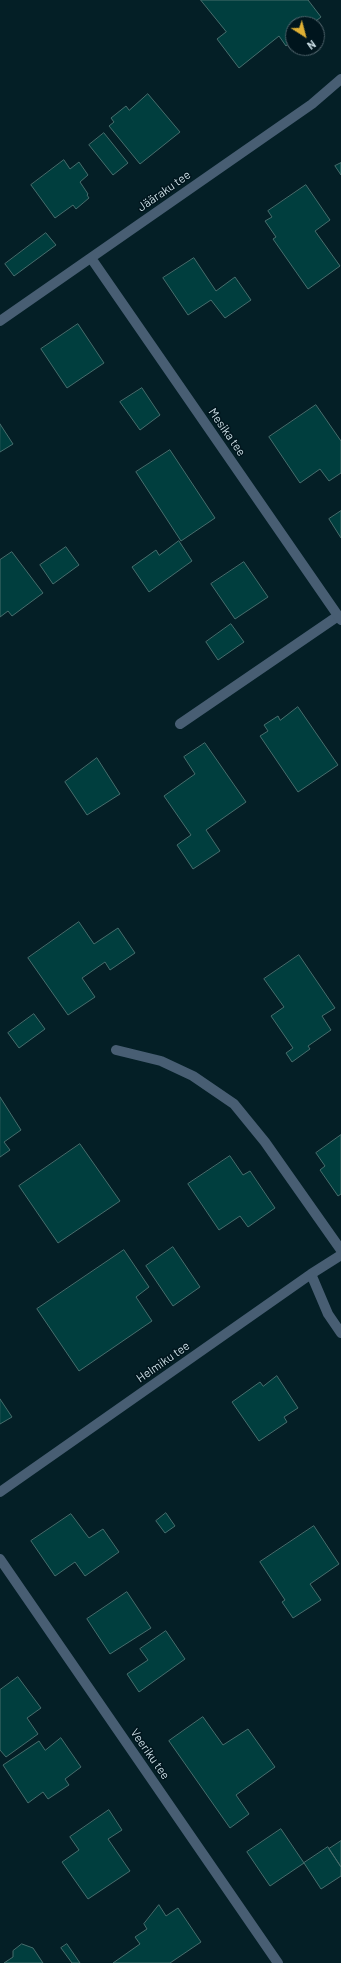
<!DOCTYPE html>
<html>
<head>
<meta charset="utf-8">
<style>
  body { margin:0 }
  #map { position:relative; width:341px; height:1963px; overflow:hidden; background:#041f26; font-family:Barlow,sans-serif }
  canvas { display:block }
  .north { position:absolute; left:285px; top:16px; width:40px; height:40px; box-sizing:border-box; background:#00151d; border:1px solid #51656d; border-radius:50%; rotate:144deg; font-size:11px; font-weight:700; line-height:16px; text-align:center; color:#cadde4 }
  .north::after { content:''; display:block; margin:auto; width:14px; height:18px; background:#dfb034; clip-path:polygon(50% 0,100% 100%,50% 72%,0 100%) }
</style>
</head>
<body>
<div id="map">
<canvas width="341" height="1963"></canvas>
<div class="north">N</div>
</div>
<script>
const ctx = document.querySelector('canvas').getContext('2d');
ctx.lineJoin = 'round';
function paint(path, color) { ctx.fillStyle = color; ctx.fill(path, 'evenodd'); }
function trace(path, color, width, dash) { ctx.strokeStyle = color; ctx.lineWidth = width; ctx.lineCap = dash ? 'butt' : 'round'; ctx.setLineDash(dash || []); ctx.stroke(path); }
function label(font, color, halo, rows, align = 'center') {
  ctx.font = font + ' Barlow,sans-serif'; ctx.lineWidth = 3; ctx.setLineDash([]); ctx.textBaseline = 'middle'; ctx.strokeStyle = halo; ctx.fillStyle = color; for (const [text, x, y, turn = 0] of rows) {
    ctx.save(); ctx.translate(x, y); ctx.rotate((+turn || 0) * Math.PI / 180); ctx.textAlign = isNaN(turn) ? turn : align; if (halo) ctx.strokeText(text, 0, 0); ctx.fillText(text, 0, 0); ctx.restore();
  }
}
const building = new Path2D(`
  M201,0H308L321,17L312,24H293V40L286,46L279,36L239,68L217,39L226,32Z
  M148,94L180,132L140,164L109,126L114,122L111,118L126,106L129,110Z
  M104,133L128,163L113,175L89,145Z
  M64,160L70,169L79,162L88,175L80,182L88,194L87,195L89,198L76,209L73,205L55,218L31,185Z
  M341,163V175L335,166Z
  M306,185L330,220L315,231L340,266L308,289L273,239L276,237L265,221L272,217L268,211Z
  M46,233L56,245L14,276L5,264Z
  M194,258L216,291L235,277L251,300L225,318L211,300L188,315L163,278Z
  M78,324L104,363L67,388L41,349Z
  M142,388L160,415L140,430L120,402Z
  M316,405L341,441V473L329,481L320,469L300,483L269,437Z
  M0,424L13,444L0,452Z
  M170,450L215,518L181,541L136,472Z
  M341,511V538L329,519Z
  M179,541L192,561L149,592L132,567L156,550L159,555Z
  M66,547L79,565L53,584L40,565Z
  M12,552L43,593L12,616L8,611L0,617V560Z
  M244,562L268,597L235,619L211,584Z
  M231,624L244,642L218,660L206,642Z
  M298,707L338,765L298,792L260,736L268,731L264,725L278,716L280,720Z
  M205,743L246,802L206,830L220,851L193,869L177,845L191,835L164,796L195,774L184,757Z
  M97,758L120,794L87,815L65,782Z
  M79,922L94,944L118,928L135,953L110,970L105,962L82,978L95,997L68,1015L28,958Z
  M299,955L335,1008L322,1016L331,1030L308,1046L310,1049L292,1062L286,1053L293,1048L271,1016L284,1007L264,979Z
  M34,1014L45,1029L19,1048L8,1033Z
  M0,1097L21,1130L4,1142L10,1150L0,1157Z
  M341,1135V1194L338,1196L320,1170L325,1166L316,1153Z
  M80,1144L120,1201L58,1243L19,1186Z
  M230,1156L243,1175L250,1171L275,1208L248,1227L240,1216L219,1230L188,1184Z
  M173,1247L200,1287L173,1306L146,1266Z
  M124,1250L149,1287L136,1297L152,1321L79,1371L37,1309Z
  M277,1376L298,1408L284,1417L287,1422L259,1441L232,1402L260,1382L263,1386Z
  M0,1399L12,1417L0,1424Z
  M166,1513L175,1526L165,1533L156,1521Z
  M71,1514L89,1538L103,1529L119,1552L85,1576L75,1562L55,1576L31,1541Z
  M314,1526L339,1564L310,1584L321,1600L293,1618L282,1602L285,1600L260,1562Z
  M127,1592L151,1628L110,1654L87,1619Z
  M166,1631L185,1659L139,1692L127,1674L148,1660L140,1649Z
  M18,1677L41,1708L27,1718L38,1734L6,1757L0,1750V1690Z
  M203,1717L223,1745L248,1729L275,1767L236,1795L249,1814L230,1828L169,1741Z
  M61,1738L81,1767L65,1779L69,1785L48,1799L43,1792L28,1803L3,1765L39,1741L45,1750Z
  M109,1810L122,1830L108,1839L130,1871L88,1899L62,1862L79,1850L70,1837Z
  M281,1829L304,1863L270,1886L247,1852Z
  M341,1841V1867L329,1849Z
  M328,1847L341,1867V1876L321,1889L304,1863Z
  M159,1905L166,1916L178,1908L201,1942L170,1963H113L140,1944L135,1937L147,1929L144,1924Z
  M22,1944L33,1948L43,1963H4L13,1957V1951Z
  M67,1944L80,1963H72L61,1948Z`);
paint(building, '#003e3e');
trace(building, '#476e6d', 1);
trace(new Path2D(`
  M180,724L338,616
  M116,1050L161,1061L193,1076L234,1104L265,1142L341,1250`), '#485e73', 10);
trace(new Path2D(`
  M91,258L341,620
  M0,321L312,104L341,79
  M311,1274L328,1314L341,1333
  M0,1492L311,1274L341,1255
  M0,1559L278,1963`), '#485e73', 10);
label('12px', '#cadde4', '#00151d', [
  ["Jääraku tee",164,191,-35],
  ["Mesika tee",227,432,55],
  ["Helmiku tee",163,1362,-35],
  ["Veeriku tee",150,1754,55]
]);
</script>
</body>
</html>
